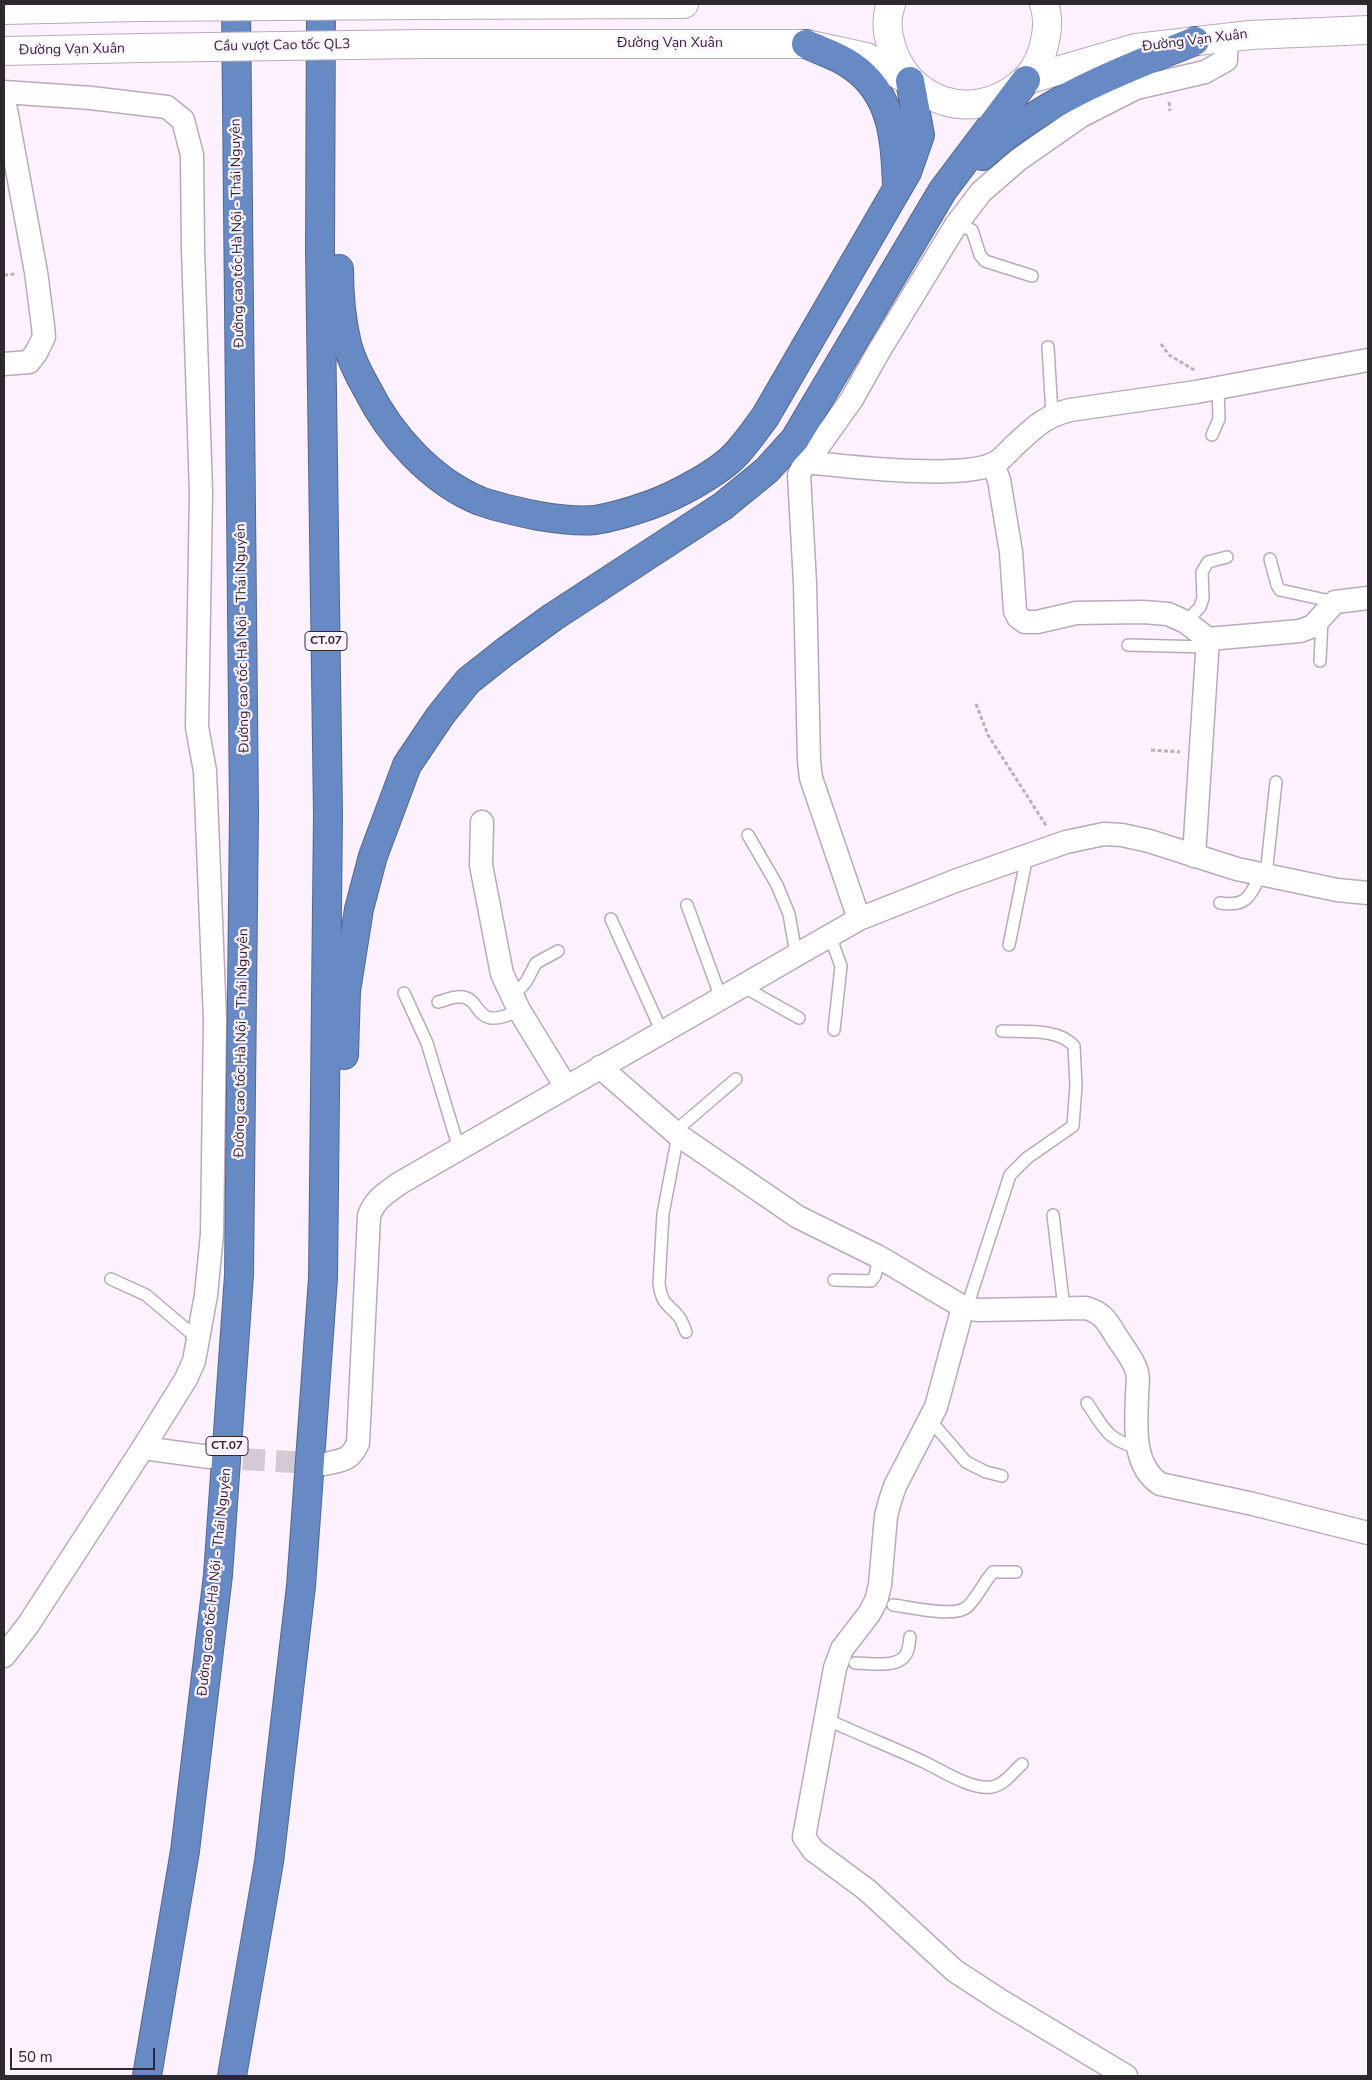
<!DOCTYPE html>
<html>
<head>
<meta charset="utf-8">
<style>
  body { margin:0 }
  #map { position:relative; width:1372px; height:2080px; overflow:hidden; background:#fdf1ff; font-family:"Nunito Sans",sans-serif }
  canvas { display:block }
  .frame { position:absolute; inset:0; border:5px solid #2e292f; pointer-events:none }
  .scale { position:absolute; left:10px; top:2048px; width:145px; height:22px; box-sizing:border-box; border:2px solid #2e292f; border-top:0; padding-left:6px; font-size:15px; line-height:18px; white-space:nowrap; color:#2e292f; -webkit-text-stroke:4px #fdf1ff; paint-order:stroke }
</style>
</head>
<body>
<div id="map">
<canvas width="1372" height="2080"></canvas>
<div class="frame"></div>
<div class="scale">50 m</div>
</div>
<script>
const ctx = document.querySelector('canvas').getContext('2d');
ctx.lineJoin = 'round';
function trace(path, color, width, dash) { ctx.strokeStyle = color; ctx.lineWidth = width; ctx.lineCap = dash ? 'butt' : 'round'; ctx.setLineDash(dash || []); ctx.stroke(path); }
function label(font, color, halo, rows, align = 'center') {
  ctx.font = font + ' "Nunito Sans",sans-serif'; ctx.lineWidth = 4.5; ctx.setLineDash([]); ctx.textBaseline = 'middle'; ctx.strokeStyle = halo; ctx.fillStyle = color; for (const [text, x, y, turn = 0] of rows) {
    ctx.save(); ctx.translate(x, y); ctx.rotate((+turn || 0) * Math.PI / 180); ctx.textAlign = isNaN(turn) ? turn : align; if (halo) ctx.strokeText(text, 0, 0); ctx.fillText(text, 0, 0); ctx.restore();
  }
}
trace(new Path2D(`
  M210,1457L324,1464`), '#d4c9d5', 22, [22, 11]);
const lane = new Path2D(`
  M956,225L972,230L980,255L985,261L1032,276
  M1048,347L1052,415
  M1212,435L1219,419L1218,388
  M1270,559L1277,585L1280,590L1335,602
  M1186,622L1200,607L1203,598L1202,572L1208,562L1227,557
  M1128,645L1207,647
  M1320,661L1322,619
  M748,835L777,885L789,914L796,954
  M1266,875L1276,782
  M1220,903C1247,907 1250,896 1261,874
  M687,905L721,998
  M611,919L662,1032
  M834,933L833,944L841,966L834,1030
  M1009,945L1027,856
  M742,986L799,1018
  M404,993L427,1043L459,1149
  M513,996L526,982L536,963L558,951
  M438,1002C444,1001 451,997 457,997C485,994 470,1035 519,1010
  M674,1132L736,1079
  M678,1135L663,1214L659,1284C663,1307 667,1302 679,1317C682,1321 684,1327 686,1332
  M1053,1215L1064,1308
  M111,1279L146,1295L198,1339
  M834,1280L871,1281L875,1276L879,1257
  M967,1307L1010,1175L1027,1158L1073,1126L1076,1085L1074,1046C1058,1028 1024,1032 1002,1031
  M1087,1403C1105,1429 1106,1439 1138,1448
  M930,1420L966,1462L986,1472L1002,1476
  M893,1605C910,1607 955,1618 967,1607C978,1597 983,1583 993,1572H1016
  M855,1663C868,1663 894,1668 904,1657C909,1652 909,1644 910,1637
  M826,1719C858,1734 892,1747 924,1762C943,1771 971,1790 992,1787C1004,1785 1013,1772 1022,1764`);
const street = new Path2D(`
  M1227,37L1226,60L1205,72L1136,88L1081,116L1018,160L981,192L956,225L879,351L852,399L815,451L805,462L799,475L805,583L809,761L811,778L859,919L955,881L1066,842L1104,834L1122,835L1149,841L1237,869L1337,890L1368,893
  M4,92L91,98L167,107L183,120L192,155L193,249L201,493L197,727L205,771L215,1020L212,1234L206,1295L194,1361L186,1379L143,1448L28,1625L4,1656
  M4,99L36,272L43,326L44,337L36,353L29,362L4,364
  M805,462C845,466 966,481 997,462C1003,458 1009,451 1014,446C1034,428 1043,417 1070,410L1196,392L1368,360
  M990,465L996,472L999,480L1011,552L1015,611L1018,617L1025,622H1037L1076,613L1143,612L1168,614L1186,622L1208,639L1300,631L1313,626L1335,602L1368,598
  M482,822L481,865L502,974L519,1010L566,1087
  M1194,856L1208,639
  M600,1067L678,1135L798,1217L879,1257L963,1307L977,1310L1086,1308C1103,1313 1107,1321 1116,1336C1123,1347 1134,1360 1137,1372C1139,1379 1137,1388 1137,1396C1136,1426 1132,1465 1160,1484L1253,1504L1368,1533
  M963,1307L936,1407L895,1486L890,1501L886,1516L880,1585L876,1601L869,1614L842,1649L835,1668L804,1837L813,1850L867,1890L955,1971L1001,2001L1126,2076
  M143,1448L210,1457
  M324,1464C343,1460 350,1461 358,1443L369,1216C374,1200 386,1193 400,1183L859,919`);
const secondary = new Path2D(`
  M891,4C886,17 887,32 891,45C907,102 972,123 1018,86C1030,77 1039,63 1043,49C1047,35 1049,18 1044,4
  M422,5L684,4
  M4,10L138,7
  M422,44H806L866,57L910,81
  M4,51L141,48
  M1026,80L1136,48L1250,35L1368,30`);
const highway = new Path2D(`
  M806,44C821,51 839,56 852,66C893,94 895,140 897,185
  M982,156C1044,100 1119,71 1195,41
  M339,269C339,295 341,319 347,344C351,359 359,375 367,389C390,435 431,481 480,501C499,508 519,512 539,516C557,519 577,522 595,520C614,517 633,511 650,505C675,496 719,473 737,453C747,442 756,429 765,417L907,172L920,135L910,81
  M344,1055L346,991L359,909L373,856L407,765L440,716L468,681L506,651L553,617L723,506L767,470L795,439L943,190L1026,80
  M147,2076L185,1851L218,1575L239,1275L244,811L236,4
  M232,2076L269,1862L301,1586L323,1278L328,814L320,251L321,4`);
trace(lane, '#b8aaba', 14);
trace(street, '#b8aaba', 25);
trace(secondary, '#b8aaba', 30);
trace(highway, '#536890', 30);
trace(new Path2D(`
  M1169,102L1170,111
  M4,275L15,274
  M1161,344L1169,355L1196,371
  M976,704L988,735L1047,827
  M1151,750L1180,752`), '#bab0bc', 3, [4, 2.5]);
trace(lane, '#fff', 11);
trace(street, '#fff', 22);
trace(secondary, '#fff', 28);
trace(highway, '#678ac5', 28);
const secondaryBridge = new Path2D(`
  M138,7L422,5
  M141,48L422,44`);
trace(secondaryBridge, '#b8aaba', 30, []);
trace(secondaryBridge, '#fff', 28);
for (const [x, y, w] of [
  [326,641,42],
  [227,1446,42]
]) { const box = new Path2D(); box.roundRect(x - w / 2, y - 9.5, w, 19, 4); ctx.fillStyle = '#fdf1ff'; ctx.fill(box); trace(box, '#2e292f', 1); }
label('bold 12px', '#2e292f', null, [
  ["CT.07",326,641],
  ["CT.07",227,1446]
]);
label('14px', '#2e292f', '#fdf1ff', [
  ["Đường Vạn Xuân",1195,41,-7],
  ["Đường Vạn Xuân",670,44],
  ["Cầu vượt Cao tốc QL3",282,46,-1],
  ["Đường Vạn Xuân",72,50,-1],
  ["Đường cao tốc Hà Nội - Thái Nguyên",238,233,-91],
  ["Đường cao tốc Hà Nội - Thái Nguyên",243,638,-91],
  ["Đường cao tốc Hà Nội - Thái Nguyên",242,1043,-89],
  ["Đường cao tốc Hà Nội - Thái Nguyên",215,1582,-84]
]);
</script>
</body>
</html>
